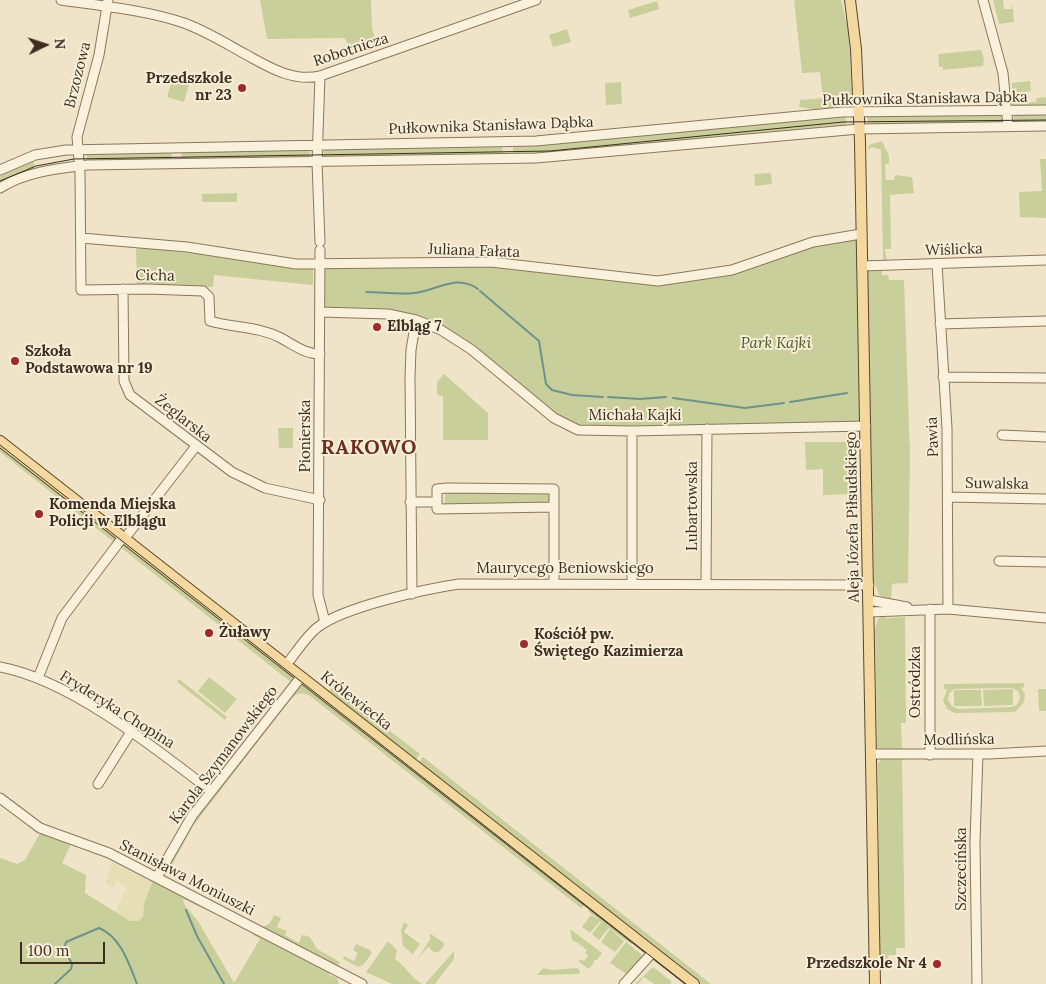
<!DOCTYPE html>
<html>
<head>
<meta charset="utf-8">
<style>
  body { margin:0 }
  #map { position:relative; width:1046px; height:984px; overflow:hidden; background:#f0e4c8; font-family:Lora,serif }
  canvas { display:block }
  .north { position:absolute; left:20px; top:20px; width:50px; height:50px; -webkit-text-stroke:4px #f7eed8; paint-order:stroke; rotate:86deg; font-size:14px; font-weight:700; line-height:20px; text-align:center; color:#3d2e20 }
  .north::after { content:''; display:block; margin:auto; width:18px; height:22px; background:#3d2e20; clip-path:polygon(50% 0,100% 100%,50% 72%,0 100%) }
  .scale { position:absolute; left:20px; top:942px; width:85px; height:22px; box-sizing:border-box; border:2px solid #3d2e20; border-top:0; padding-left:6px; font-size:15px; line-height:18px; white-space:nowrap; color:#3d2e20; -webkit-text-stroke:4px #f7eed8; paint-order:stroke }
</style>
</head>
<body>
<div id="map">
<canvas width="1046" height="984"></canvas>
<div class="north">N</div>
<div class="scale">100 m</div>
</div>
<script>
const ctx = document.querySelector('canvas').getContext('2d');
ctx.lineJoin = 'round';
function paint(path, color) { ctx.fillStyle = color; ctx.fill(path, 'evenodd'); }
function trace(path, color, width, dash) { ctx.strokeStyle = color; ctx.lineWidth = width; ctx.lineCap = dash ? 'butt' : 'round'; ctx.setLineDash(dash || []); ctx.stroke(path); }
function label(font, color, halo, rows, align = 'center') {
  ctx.font = font + ' Lora,serif'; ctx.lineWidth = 4; ctx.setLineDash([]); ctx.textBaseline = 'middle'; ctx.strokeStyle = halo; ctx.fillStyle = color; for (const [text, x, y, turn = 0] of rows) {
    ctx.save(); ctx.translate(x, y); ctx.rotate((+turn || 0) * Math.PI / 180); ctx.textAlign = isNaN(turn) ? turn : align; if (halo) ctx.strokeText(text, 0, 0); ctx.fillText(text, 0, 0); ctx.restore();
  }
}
paint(new Path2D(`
  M112,862L152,882L144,904L143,917L138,921H130L115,912L127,887L117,881L113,888L105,883Z`), '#e6deb5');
paint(new Path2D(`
  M260,0H371L372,28L376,42L350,51L345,38L267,39Z
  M794,0H841L849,33L852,102L848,108L812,109L799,107L800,100L823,98L820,72L802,73Z
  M993,0H1003L1004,9H1012L1013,4L1014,22L999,24Z
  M657,1L659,9L630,18L628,10Z
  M567,29L571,42L553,47L549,35Z
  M981,50L984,59L983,66L943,70V67H939L938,54Z
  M174,73L191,78L184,102L167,97Z
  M1030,81L1031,91L1015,93L1012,90V83Z
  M621,82L622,104L606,105L605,83Z
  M1046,97V106L1013,107L1011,103L1016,100L1017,103L1036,102L1037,98Z
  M1046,113V123L1013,121L1014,114Z
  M870,114H1001L1003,121L1002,123L869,125L867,116Z
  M844,115L847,123L844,126L734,137L730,135L563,153H513V147L516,145L568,142Z
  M882,141L889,156V163L885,165L886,180H894L895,175L912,177L914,193L890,195L891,249H885L887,262L879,261L883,260L881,150L872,147L868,150L869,145Z
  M500,146L503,148L502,155L323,156L325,149Z
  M169,151L172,155L169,161L91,162L87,159V154Z
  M182,151L309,150L310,151L309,157L181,160Z
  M33,159L35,169L0,184V174Z
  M1040,159H1046V218L1020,217L1019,192L1042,191Z
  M771,173L772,184L755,186L754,174Z
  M237,193V202H202V194Z
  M858,234L862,426L572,428L472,350L416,320L323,312V264L491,262L658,281L758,261Z
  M136,248C197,250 254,267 313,266V285L214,275L213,287L137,285Z
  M866,266H882V275H888L889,280H904L910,456L908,583L892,584L891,600L879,595L874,582Z
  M444,374L488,413V440H443V396L437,395V382Z
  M278,428H293V448H279Z
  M805,442H848V494L823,495V469L806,470Z
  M0,444L117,536L115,543L0,452Z
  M548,492L551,495V502L547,504L445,505V493Z
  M122,542L292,675V683L119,546Z
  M884,615L885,618L905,617L906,723H901L902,752L880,751L877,747L875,630L878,619Z
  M209,677L237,699L225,713L198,691Z
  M179,679L227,717L225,720L177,682Z
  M1024,683V687L1021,688L1025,694L1024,702L1015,712L955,713L947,709L943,701L947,689H944V684ZM1012,688L1018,691L1020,697L1018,704L1012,707L958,709L952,706L948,700L949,694L954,689Z
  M301,684H304L586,904L581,908L310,696C302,692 297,693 291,699L193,826L171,867L168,865L190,823Z
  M332,686L420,754L415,761L328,692Z
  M1013,689V705L984,706L983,690Z
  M1038,689H1046V711H1039Z
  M954,690H981L982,706H954Z
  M423,757L711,984H701L418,763Z
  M902,757L905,948H896V955H889L884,969H880L878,763L883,758Z
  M41,831L72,842L62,863L86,875L85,893L130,921H138L143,917L144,904L153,880L205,907L204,909L183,899L185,906L198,921L234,983L260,939L253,935L256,933L329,972V975L337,978L339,984H0V858L17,864L25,860Z
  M590,908L634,941L631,944L606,926L609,928L599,940L592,934L601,922L588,911Z
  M274,915L281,918L277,927L287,931L285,935L299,943L302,935L310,937L317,949L340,962L338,966L263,927L270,923Z
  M591,915L600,921L590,933L582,927Z
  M404,922L408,925L404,932L420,944L413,954L403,946L401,930Z
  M570,929L602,953L597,960H593L595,961L589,969L579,962L580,959L584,961L588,956L585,953L587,950L580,945L577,948L580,944L572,940Z
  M610,929L624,941L615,952L601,942Z
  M431,934L444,943V946L439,952H434L428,947L417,960L431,938L429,936Z
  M388,941L397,950L395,959C406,967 411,977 422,984H392L366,972Z
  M626,942L641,954L642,958L628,975L610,963Z
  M356,944L370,950L372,953L363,965L358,967L343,959L344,956L354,961L358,953L353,950Z
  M454,951V959L435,984H425Z
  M653,967L671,981V984H654L644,977L638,984H635Z
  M543,968L552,970L578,968L580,972L579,974L537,975Z`), '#c9cf9b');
trace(new Path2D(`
  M480,291L539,341L546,384L552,390L572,395L603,397
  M366,292C382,292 398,295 414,293C437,291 456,273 478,289
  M608,397L640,399L666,397
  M673,398L745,408L784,403
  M790,402L847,393
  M186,910L197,936L224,984
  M55,984L71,969L72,964L64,949L66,942L99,928C121,937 129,964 137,984`), '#6f938a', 2);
const minor = new Path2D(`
  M61,0C102,6 145,10 184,23C206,31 225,43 245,54C269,67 292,82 320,76L536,0
  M108,0L99,55L77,137L80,173L81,290L147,289L203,291L209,297L210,321C234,328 258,326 281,338C294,345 305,354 320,354
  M983,0L1003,73L1008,126
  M320,76L317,162L320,242
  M0,170L35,155L66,150L536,141L842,112L1046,110
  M0,188C25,172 59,168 88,165L536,158L859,129L1046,126
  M81,238L187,247L296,264L491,262L658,281L732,270L813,242L861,234
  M320,250L318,595L325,622
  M937,264L947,428L948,609
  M862,266L1046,260
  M123,289L124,381L130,395L232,472L265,488L320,500
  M320,312L388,314L416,320L441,330L472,350L554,418L578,430L632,431L866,426
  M940,324L1046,321
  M943,377L1046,378
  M1002,435L1046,437
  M446,488L554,489V507L437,509V489Z
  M948,497L1046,499
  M410,502H437
  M125,538L196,446
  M999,561L1046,562
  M554,583V507
  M632,583V431
  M706,584L707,429
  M412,594L410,377L411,350L416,320
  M869,600L907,607
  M870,612L948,609L1046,618
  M286,665C296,653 306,636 318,627C344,607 425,589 459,584L869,585
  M0,667C70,680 155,748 211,791
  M38,678L62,618L123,537
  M872,754H989L1046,751
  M930,755V609
  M98,784L131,732
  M0,798L40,828L109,853L362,984
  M157,877L192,816L301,677
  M624,984L653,952
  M977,984L975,842L978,754`);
const major = new Path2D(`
  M850,0L856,49L860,142L875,984
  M0,441L694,984`);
trace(minor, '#8d765c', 11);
trace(major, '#5b4430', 12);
trace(minor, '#faf1dc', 9);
trace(major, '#f3d9a0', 10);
trace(new Path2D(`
  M0,181L36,166L74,159L550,151L843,122L1046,120
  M0,445L686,984`), '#3d2e20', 1);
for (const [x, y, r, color] of [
  [242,88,5,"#9e2a2b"],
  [377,327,5,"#9e2a2b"],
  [15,361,5,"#9e2a2b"],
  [39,514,5,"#9e2a2b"],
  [209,633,5,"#9e2a2b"],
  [524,644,5,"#9e2a2b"],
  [937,964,5,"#9e2a2b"]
]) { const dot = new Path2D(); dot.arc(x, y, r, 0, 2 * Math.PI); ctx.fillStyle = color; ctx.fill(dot); trace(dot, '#f7eed8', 2); }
label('15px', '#3d2e20', '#f7eed8', [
  ["Robotnicza",351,50,-18],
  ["Brzozowa",78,75,-76],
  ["Pułkownika Stanisława Dąbka",925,99,-1],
  ["Pułkownika Stanisława Dąbka",491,126,-2],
  ["Wiślicka",954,250,-2],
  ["Juliana Fałata",474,251,2],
  ["Cicha",155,276,1],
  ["Michała Kajki",635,416],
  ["Żeglarska",183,419,38],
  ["Pionierska",306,436,-90],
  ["Pawia",933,437,-92],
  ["Suwalska",997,484,1],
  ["Lubartowska",693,506,-90],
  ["Aleja Józefa Piłsudskiego",853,517,-91],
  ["Maurycego Beniowskiego",565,569],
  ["Ostródzka",916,682,-90],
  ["Królewiecka",356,701,38],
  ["Fryderyka Chopina",117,710,32],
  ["Modlińska",959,740,-1],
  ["Karola Szymanowskiego",224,755,-53],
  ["Szczecińska",962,869,-90],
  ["Stanisława Moniuszki",187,878,27]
]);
label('bold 15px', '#3d2e20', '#f7eed8', [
  ["Przedszkole",232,79,"right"],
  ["nr 23",232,96,"right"],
  ["Elbląg 7",387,327],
  ["Szkoła",25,352],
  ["Podstawowa nr 19",25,369],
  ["Komenda Miejska",49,505],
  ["Policji w Elblągu",49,522],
  ["Żuławy",219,633],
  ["Kościół pw.",534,635],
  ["Świętego Kazimierza",534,652],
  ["Przedszkole Nr 4",927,964,"right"]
], 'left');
label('italic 15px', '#4d5a26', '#f7eed8', [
  ["Park Kajki",776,344]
]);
ctx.letterSpacing = '1px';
label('bold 20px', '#6b2e1e', '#f7eed8', [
  ["RAKOWO",369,448]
]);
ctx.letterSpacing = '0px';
</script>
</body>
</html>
